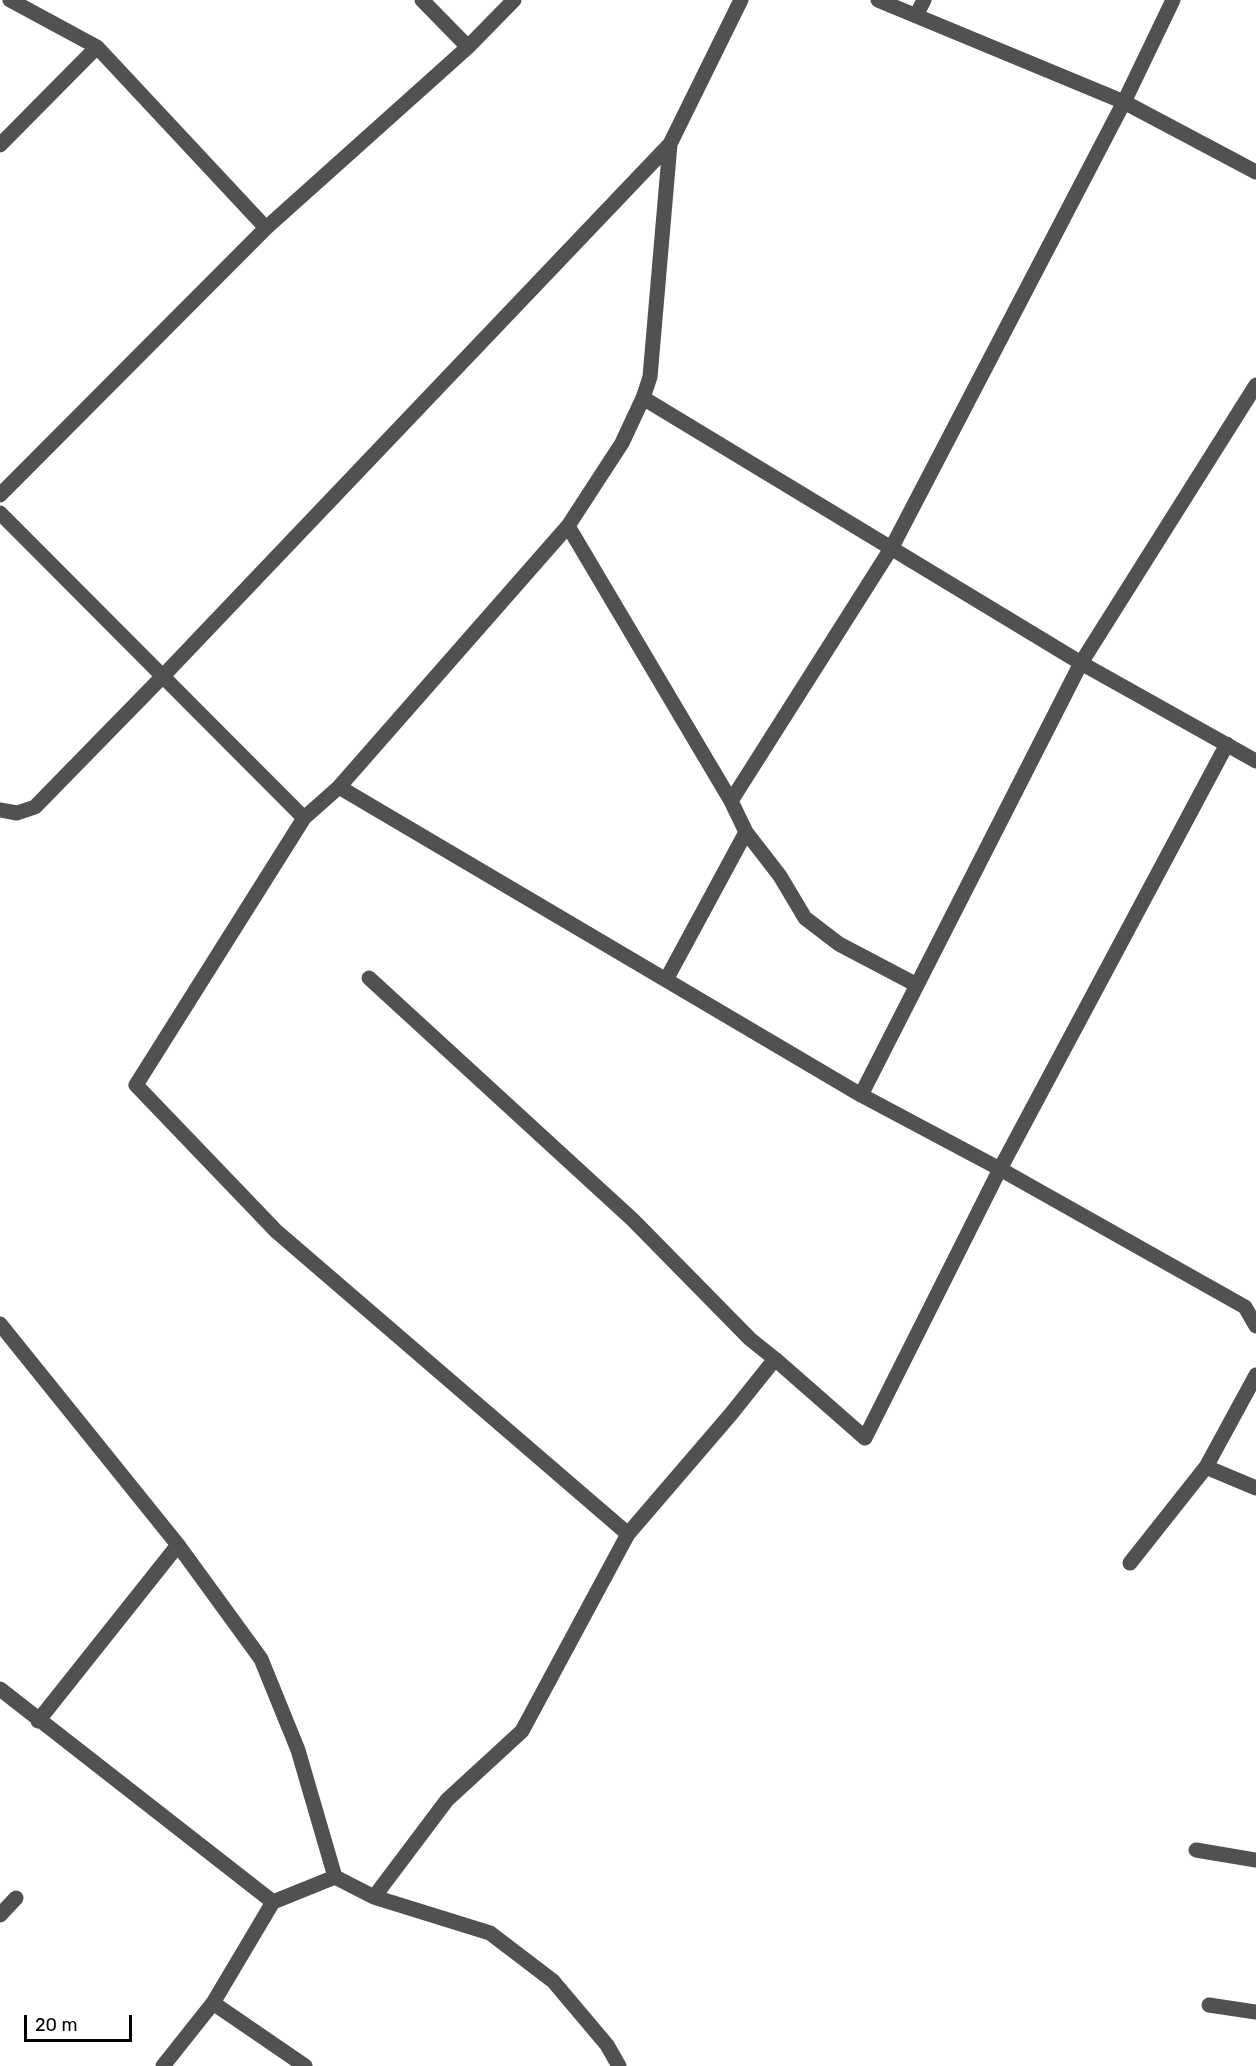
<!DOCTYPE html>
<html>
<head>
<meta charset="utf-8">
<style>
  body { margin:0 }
  #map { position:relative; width:1256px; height:2066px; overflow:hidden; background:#fff; font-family:Rubik,sans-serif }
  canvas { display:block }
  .scale { position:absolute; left:24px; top:2015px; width:108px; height:27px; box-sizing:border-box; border:3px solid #000; border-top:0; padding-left:8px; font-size:18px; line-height:21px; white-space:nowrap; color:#000; -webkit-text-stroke:4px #fff; paint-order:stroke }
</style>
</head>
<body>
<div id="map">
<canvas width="1256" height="2066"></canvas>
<div class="scale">20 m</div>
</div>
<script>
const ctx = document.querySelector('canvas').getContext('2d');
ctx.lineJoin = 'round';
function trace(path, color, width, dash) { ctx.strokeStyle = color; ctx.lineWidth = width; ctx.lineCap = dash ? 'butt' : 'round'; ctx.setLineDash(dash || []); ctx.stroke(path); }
trace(new Path2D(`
  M10,0L97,47L266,228
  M422,0L468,47
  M878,0L1124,102L1173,0
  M916,16L924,0
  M0,145L97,47
  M643,398L1081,663L1256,761
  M0,495L266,228L468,47L514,0
  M0,513L304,818
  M568,526L731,801L746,832L780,876L805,918L839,944L917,985
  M339,787L568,526L622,443L643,398L650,377L670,144L741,0
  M731,801L892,547L1124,102L1256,172
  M0,810L17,813L35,807L163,676L670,144
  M369,978L633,1220L750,1339L775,1359
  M666,980L746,832
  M861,1095L1081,663L1256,385
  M0,1324L178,1545L261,1659L298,1750L335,1877L374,1897L490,1933L553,1981L607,2045L619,2066
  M1256,1375L1206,1467L1256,1488
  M628,1534L731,1414L775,1359L865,1438L1000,1169L1227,744
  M1130,1563L1206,1467
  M0,1689L273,1902
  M38,1721L178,1545
  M1196,1850L1256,1860
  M374,1897L447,1800L522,1731L628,1534L276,1231L136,1085L304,818L339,787L861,1095L1000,1169L1245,1307L1256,1326
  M0,1915L16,1898
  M213,2003L305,2066
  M1209,2005L1256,2012
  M163,2066L213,2003L273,1902L335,1877`), '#515151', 15);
</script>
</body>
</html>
